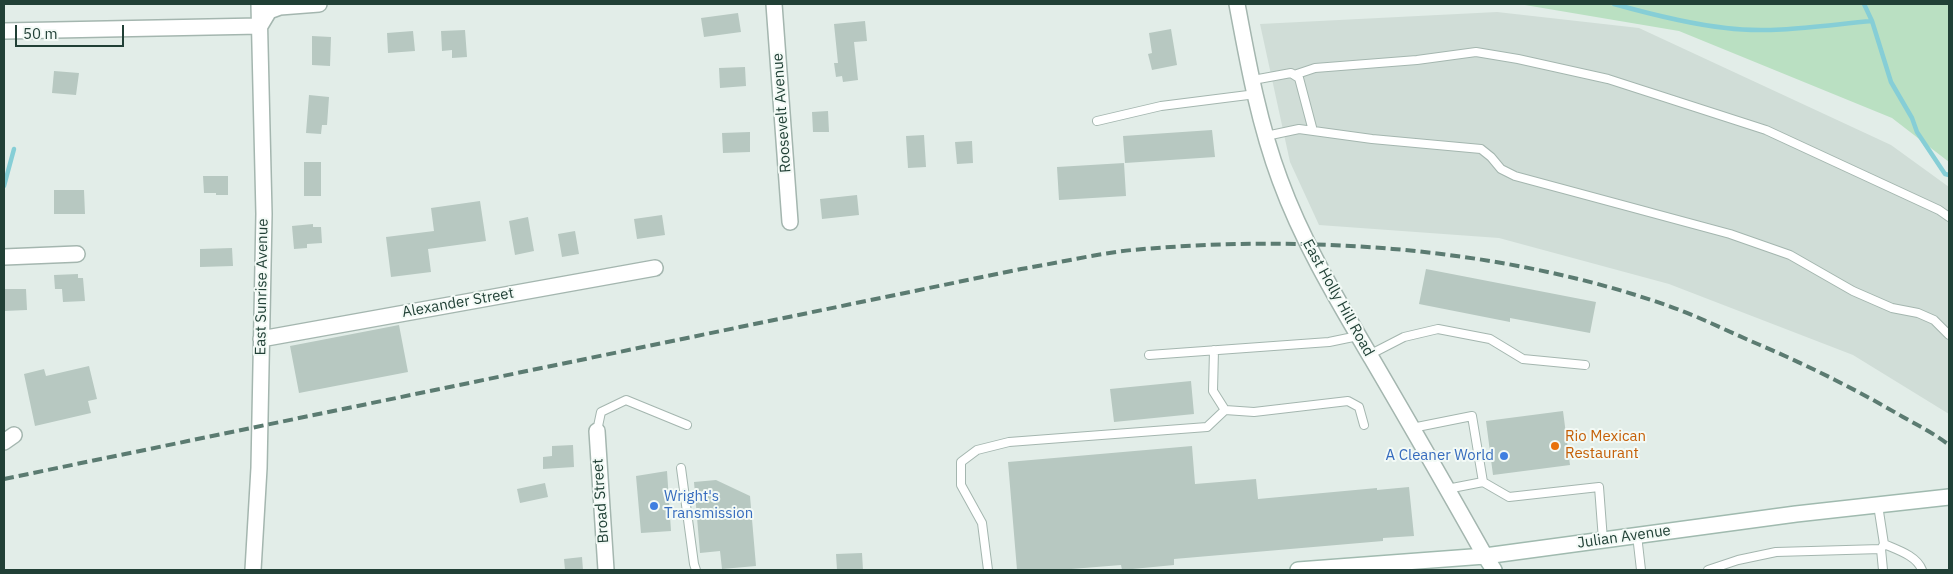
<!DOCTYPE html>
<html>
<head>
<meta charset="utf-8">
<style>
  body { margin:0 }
  #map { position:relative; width:1953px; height:574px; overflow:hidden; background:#e2ede8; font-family:"IBM Plex Sans",sans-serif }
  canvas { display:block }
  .frame { position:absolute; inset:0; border:5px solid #214036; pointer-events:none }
  .scale { position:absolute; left:15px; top:25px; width:109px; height:22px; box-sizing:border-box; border:2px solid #214036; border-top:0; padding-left:6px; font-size:15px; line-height:18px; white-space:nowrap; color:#214036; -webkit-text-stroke:4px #f3faf6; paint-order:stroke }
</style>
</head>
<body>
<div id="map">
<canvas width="1953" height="574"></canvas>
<div class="frame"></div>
<div class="scale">50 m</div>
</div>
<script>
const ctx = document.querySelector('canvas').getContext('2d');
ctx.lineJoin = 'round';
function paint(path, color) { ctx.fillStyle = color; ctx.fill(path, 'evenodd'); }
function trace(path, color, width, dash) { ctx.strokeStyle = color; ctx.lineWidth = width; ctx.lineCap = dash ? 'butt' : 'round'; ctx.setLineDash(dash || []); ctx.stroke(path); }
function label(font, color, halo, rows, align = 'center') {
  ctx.font = font + ' "IBM Plex Sans",sans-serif'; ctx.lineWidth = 4; ctx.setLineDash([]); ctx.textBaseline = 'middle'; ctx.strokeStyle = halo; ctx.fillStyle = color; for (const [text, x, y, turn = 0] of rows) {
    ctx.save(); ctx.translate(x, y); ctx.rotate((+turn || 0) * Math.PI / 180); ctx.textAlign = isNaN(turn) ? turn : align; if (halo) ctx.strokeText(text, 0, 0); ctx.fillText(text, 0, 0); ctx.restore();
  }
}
paint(new Path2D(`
  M1497,12L1639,28L1891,145L1949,187V414L1853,355L1669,284L1499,238L1319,225L1290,162L1260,24Z`), '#d0ddd7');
paint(new Path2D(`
  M1519,4H1949V162L1892,118L1679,31Z`), '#bae0c2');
trace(new Path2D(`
  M1614,4C1650,14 1688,24 1726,28C1773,34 1825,25 1872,21
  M1864,4L1872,21L1891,82L1912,118L1917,132L1945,174L1949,175
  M4,186L14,149`), '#86ced6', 4.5);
paint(new Path2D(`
  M738,13L741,32L704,37L701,18Z
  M865,21L867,41L854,42L858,80L843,82L842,76L836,77L834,63H838L834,24Z
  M1171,29L1177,65L1152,70L1148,54L1152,53L1149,33Z
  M465,30L467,57L452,58V50L442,51L441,31Z
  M413,31L415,51L388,53L387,33Z
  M312,36L331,37L330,66L312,65Z
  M745,67L746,86L720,88L719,68Z
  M54,71L79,73L76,95L52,93Z
  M309,95L329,97L327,125H322L321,134L306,133Z
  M828,111L829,132H813L812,112Z
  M1212,130L1215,157L1125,163L1123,136Z
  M750,132V152L723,153L722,133Z
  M924,135L926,167L908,168L906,136Z
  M972,141L973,163L957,164L955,142Z
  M304,162H321V196H304Z
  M1124,163L1126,196L1059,200L1057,167Z
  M203,176H228V195H216V193H204Z
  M54,190H84L85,214H54Z
  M857,195L859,215L822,219L820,199Z
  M480,201L486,241L428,249L431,272L391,277L386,237L434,231L431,208Z
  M662,215L665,235L637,239L634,219Z
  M528,217L534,251L515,255L509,221Z
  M313,224V227H321L322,243L307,244V248L294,249L292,226Z
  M575,231L579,254L562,257L558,234Z
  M232,248L233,266L200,267V249Z
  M1426,269L1596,302L1590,333L1510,318V322L1419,304Z
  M78,274V278H83L85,301L63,302L62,289H55L54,275Z
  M4,289H26L27,310L4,311Z
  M399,325L408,372L299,393L290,346Z
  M89,366L97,399L88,401L91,413L35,426L24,374L44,369L46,376Z
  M1191,381L1194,414L1114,422L1110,389Z
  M1563,411L1570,465L1493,475L1486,421Z
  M573,445L574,467L543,469V457L552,456V446Z
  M1192,446L1195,484L1256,479L1258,499L1377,488V490L1409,487L1414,536L1383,538V541L1174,559V565L1122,570L1121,565L1059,570H1017L1008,462Z
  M667,471L671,531L641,533L636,476Z
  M716,480L750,496L756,566L722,569L720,551L700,553L694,482Z
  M545,483L548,497L520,503L517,489Z
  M862,553L863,570H837L836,554Z
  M582,557L583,570H565L564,559Z`), '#b7c8c1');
const lane = new Path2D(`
  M1294,75L1315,68L1417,60L1476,52L1518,59L1608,79L1766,130L1939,210L1949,217
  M1253,80L1291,73L1299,78L1313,131
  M1097,121L1161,106L1256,94
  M1266,136L1299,129L1372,139L1481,149L1491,157L1501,169L1515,176L1730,234L1790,255L1853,291L1892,308L1918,313L1934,320L1949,335
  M1214,350L1213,391L1225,410L1254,412L1348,401L1359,407L1364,425
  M1149,355L1329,342L1358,336
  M1369,355L1404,337L1438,329L1490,339L1523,359L1585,365
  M1412,428L1472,416L1483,482L1447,489
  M597,431L601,412L626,400L687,425
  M681,468L694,564L696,570
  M1483,482L1509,497L1599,487L1603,540
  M1637,535L1641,570
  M1884,544C1898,550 1917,556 1922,570
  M1881,549L1883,570
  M988,570L982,523L961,485V462L977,450L1009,442L1207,427L1225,410
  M1708,570L1738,560L1776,552L1881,549L1884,544L1878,505`);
const street = new Path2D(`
  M774,4L790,222
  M1237,4C1248,63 1259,124 1280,180C1303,243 1338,301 1372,359C1410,424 1448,490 1485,556
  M4,31L260,26L269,11L280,7L319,4
  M4,257L77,254
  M261,339L655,268
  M597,431L606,570
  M4,442L14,435
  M253,570L259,468L264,214L259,4`);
const secondary = new Path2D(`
  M1485,556L1494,570
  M1298,570L1485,556L1796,514L1949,497`);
trace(lane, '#a4b6af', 10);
trace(street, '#a4b6af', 18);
trace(secondary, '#a0baaf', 18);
trace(lane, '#fff', 8);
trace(street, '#fff', 15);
trace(secondary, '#fff', 15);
trace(new Path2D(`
  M4,479L1021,269C1058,263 1095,254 1132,250C1306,234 1500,247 1666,305C1698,316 1729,332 1760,345C1809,366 1857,390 1903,417C1919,426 1935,434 1949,445`), '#5b7b71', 4, [10, 5]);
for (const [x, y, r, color] of [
  [1555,446,5,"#e8710a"],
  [1504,456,5,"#3f7fe0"],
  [654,506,5,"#3f7fe0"]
]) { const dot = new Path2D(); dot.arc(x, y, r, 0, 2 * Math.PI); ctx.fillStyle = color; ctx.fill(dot); trace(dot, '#f3faf6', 2); }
label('15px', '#214036', '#f3faf6', [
  ["Roosevelt Avenue",782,113,-94],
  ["East Sunrise Avenue",262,287,-89],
  ["East Holly Hill Road",1338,298,61],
  ["Alexander Street",458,303,-10],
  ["Broad Street",601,501,-94],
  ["Julian Avenue",1624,537,-8]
]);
label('15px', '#c56008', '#f3faf6', [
  ["Rio Mexican",1565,437],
  ["Restaurant",1565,454]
], 'left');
label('15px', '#366cbe', '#f3faf6', [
  ["A Cleaner World",1494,456],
  ["Wright's",664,497,"left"],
  ["Transmission",664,514,"left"]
], 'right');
</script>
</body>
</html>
